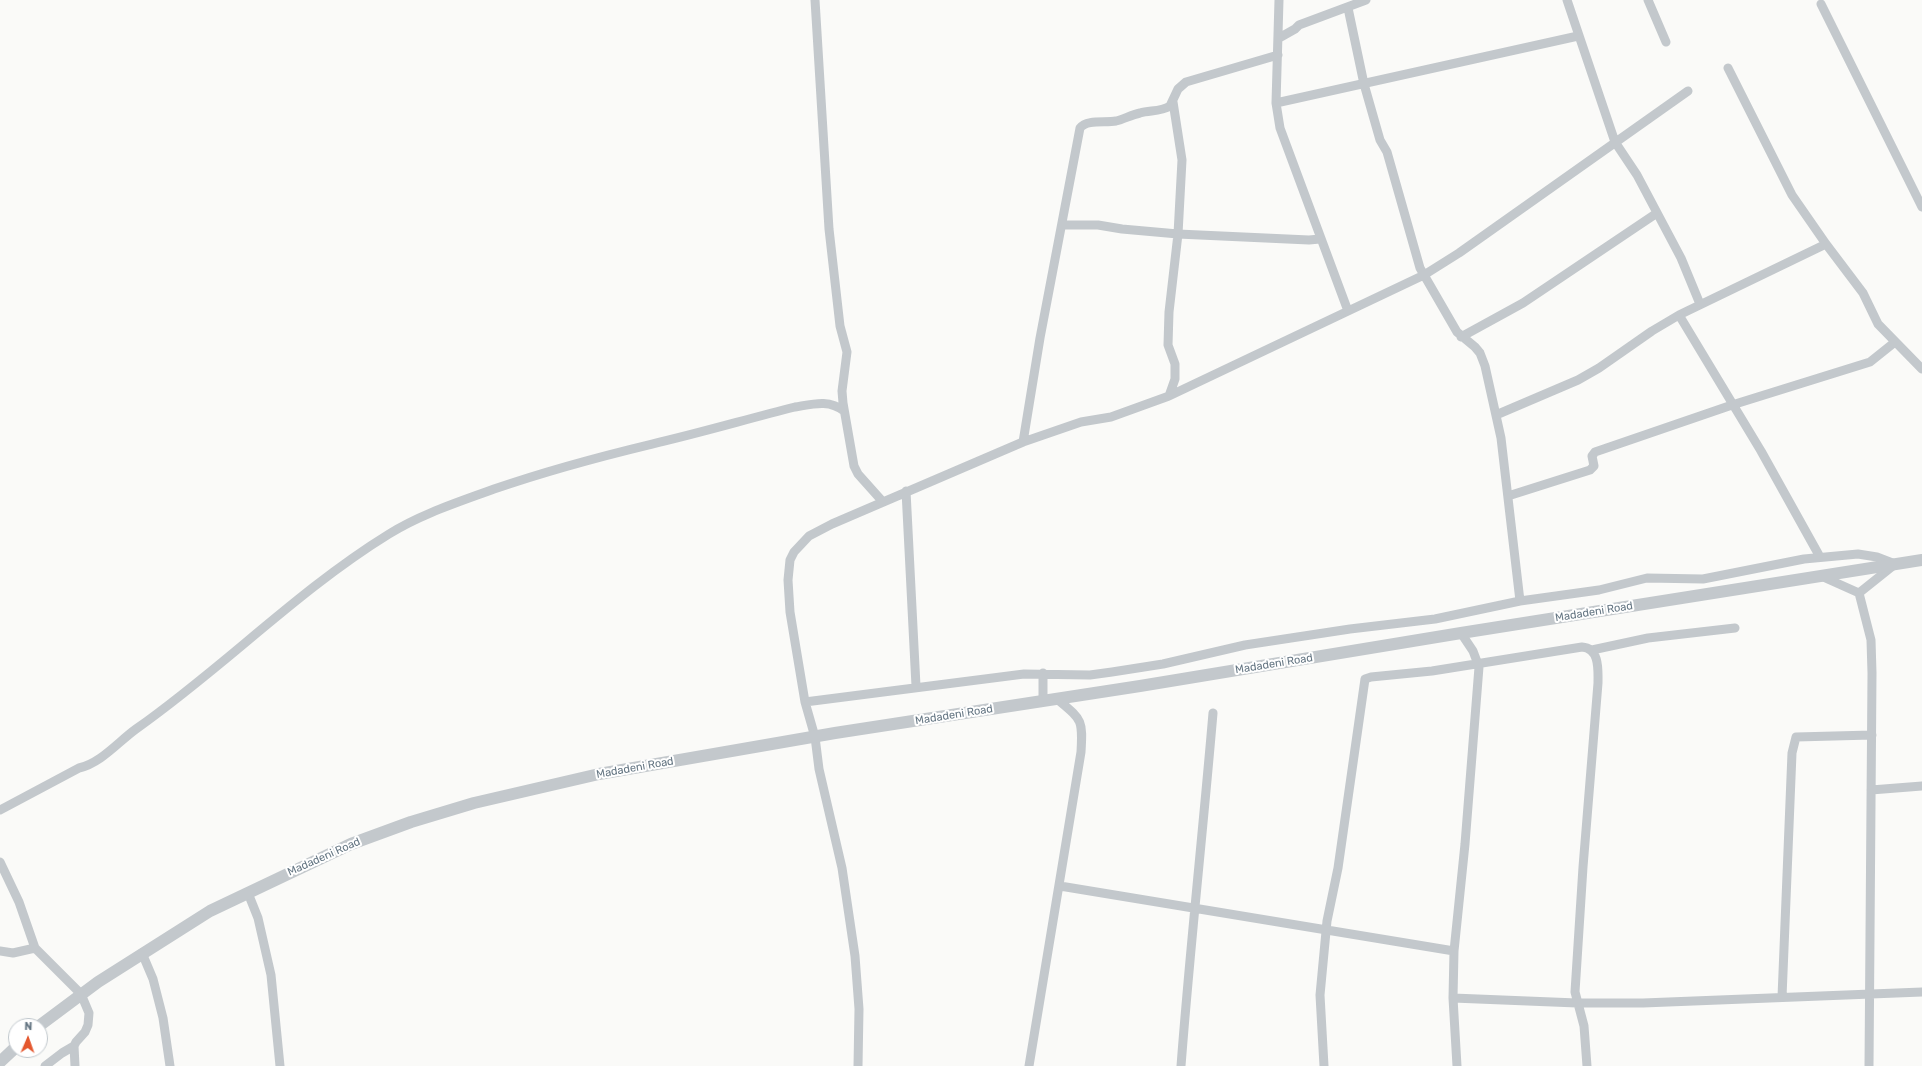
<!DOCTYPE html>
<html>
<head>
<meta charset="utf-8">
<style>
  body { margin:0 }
  #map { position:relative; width:1922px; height:1066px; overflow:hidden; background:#fafaf8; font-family:Rubik,sans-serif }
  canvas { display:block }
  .north { position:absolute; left:8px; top:1018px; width:40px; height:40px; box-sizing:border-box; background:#fff; border:1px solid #c1c8cd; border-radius:50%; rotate:2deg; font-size:11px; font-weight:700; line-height:16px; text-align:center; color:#657683 }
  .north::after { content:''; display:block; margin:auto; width:14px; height:18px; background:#e4572e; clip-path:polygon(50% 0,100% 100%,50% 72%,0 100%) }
</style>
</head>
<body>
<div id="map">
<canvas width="1922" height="1066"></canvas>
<div class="north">N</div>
</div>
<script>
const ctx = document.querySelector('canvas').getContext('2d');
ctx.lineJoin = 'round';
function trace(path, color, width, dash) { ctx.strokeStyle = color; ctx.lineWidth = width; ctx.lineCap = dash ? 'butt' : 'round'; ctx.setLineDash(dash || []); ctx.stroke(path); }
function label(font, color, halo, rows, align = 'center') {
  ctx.font = font + ' Rubik,sans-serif'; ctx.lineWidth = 4; ctx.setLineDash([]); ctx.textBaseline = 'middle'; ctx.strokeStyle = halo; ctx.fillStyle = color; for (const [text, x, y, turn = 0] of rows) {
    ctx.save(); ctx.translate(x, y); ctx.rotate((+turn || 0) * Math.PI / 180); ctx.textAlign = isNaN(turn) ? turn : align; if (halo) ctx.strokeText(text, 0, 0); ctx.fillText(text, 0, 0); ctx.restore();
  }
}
trace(new Path2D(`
  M815,0L829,229L840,326L847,352L842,391L843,403L854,466L858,474L883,502
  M1279,0L1276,103L1280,128L1348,311
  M1567,0L1615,142L1637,175L1681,258L1700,304
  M1648,0L1666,42
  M1821,4L1922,207
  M1348,8L1364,84L1380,140L1387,152L1420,268L1457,332L1475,347L1480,353L1485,366L1501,438L1520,601
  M1279,38L1295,29L1299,25L1366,0
  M1728,68L1792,195L1826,244L1863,293L1878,324L1922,369
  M1276,103L1578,36
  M1063,225H1098L1122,229L1178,234L1309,240L1320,239
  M1679,315L1761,451L1820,557
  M1461,337L1523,303L1657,213
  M1169,396L1175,379V364L1168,345L1169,312L1178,234L1182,160L1173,102
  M1496,415L1578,380L1599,368L1652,331L1679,315L1826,244
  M1023,442L1040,338L1080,128C1087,119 1105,123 1116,121C1124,119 1131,115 1140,113C1150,110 1160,112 1170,106L1178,89L1186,82L1278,55
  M906,491L916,686
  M1508,496L1590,470L1594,466L1592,456L1595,452L1732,405L1870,362L1895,342
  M1821,576L1859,593L1871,640L1872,673L1869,1066
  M1859,593L1894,565
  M1592,650L1648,638L1735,628
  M1043,673V701
  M805,702L1024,674L1090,675L1112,672L1163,664L1245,645L1350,629L1435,619L1520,601L1599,590L1647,578L1703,579L1804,559L1858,554L1877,557L1895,564
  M1871,790L1922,786
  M0,810L79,768C101,763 118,742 136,729C223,668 298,590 389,534C421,514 459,502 494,489C546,471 598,457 652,444C700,433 747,419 795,407C813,404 829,399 844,411
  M0,862L19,902L35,948L81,994L89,1013L88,1025L85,1032L76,1042L74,1046L75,1066
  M1060,886L1454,951
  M248,893L258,918L271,975L280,1066
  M0,951L13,953L35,948
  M142,953L153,979L163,1018L170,1066
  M1782,997L1792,753L1796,737L1872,735
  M1453,998L1577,1003H1643L1922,992
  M45,1066L62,1053L74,1046
  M858,1066L859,1009L855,956L842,868L819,769L815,737L805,702L790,612L788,580L790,560L794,552L809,536L832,524L1023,442L1081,422L1111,417L1169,396L1424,275L1459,253L1688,91
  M1029,1066L1081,752C1083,719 1082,720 1057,699
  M1181,1066C1190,948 1203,831 1213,713
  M1324,1066L1320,995L1327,921L1338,868L1365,679L1371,677L1432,671L1582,647C1600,648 1598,671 1598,683L1583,867L1575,992L1584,1026L1587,1066
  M1457,1066L1453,998L1454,951L1465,844L1479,667L1473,651L1461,633`), '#c3c8cc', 9);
trace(new Path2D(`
  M39,1026L98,982L210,911L351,844L411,822L474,803L599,774L835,733L1140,686L1461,633L1922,560
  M0,1062L16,1047`), '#c3c8cc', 12);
label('11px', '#657683', '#fff', [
  ["Madadeni Road",1594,612,-9],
  ["Madadeni Road",1274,664,-9],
  ["Madadeni Road",954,715,-9],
  ["Madadeni Road",635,768,-10],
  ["Madadeni Road",324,857,-24]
]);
</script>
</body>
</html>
